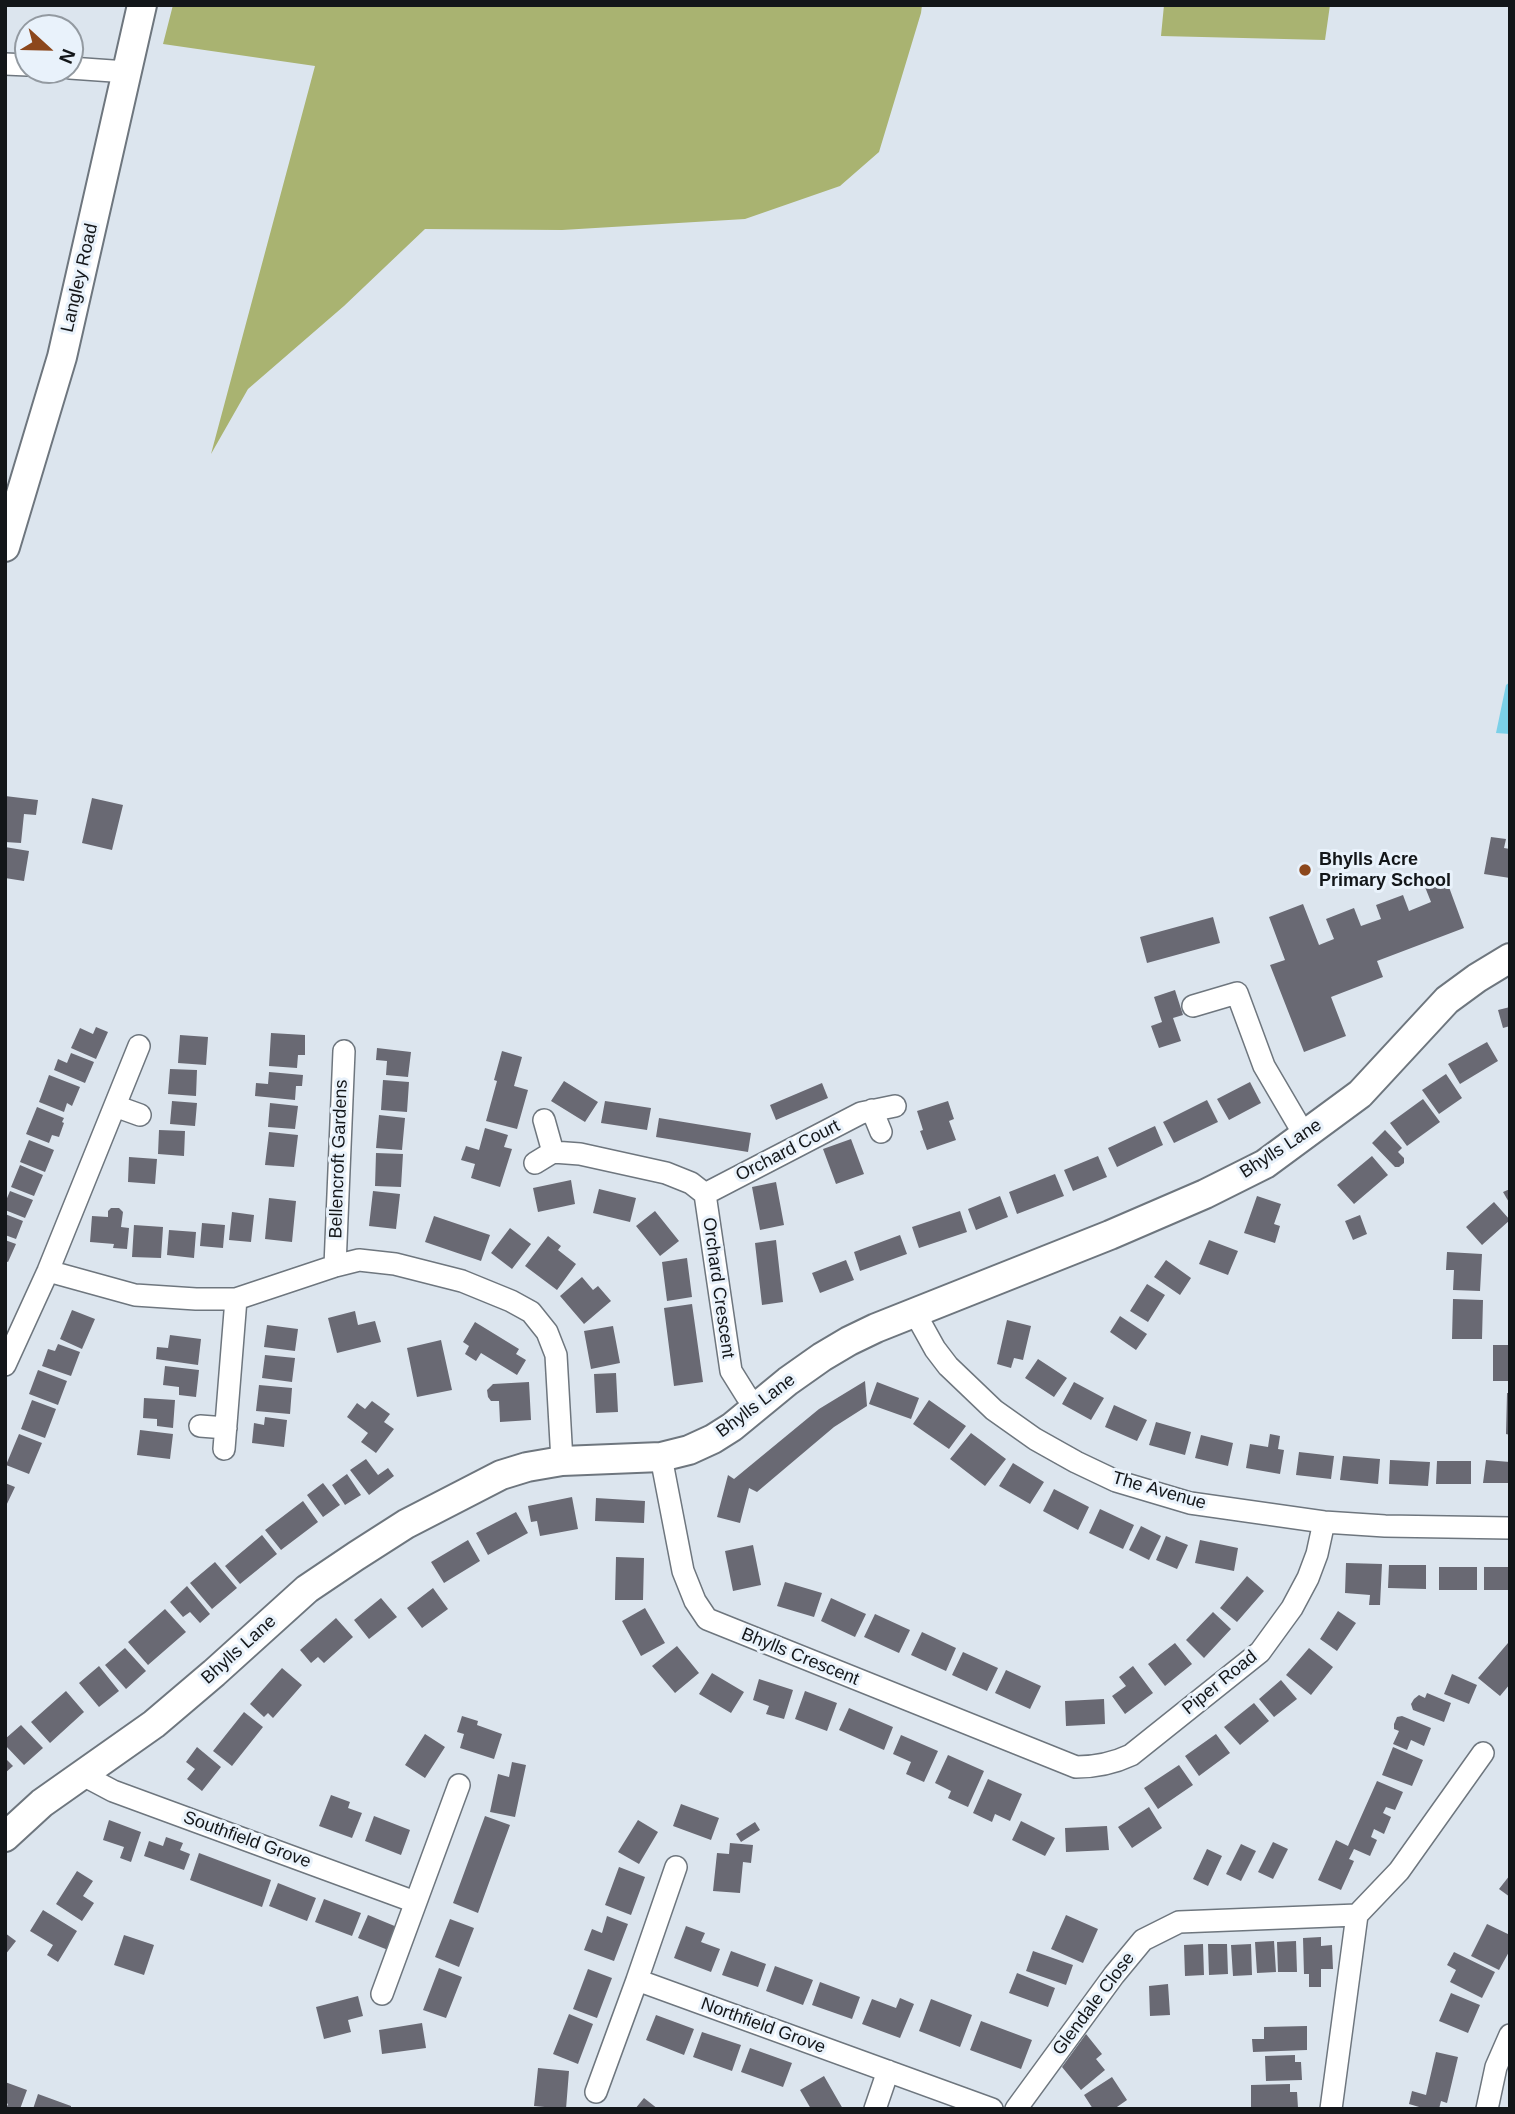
<!DOCTYPE html>
<html>
<head>
<meta charset="utf-8">
<style>
  body { margin:0 }
  #map { position:relative; width:1515px; height:2114px; overflow:hidden; background:#dce5ee; font-family:Helvetica,sans-serif }
  canvas { display:block }
  .frame { position:absolute; inset:0; border:7px solid #131619; pointer-events:none }
  .north { position:absolute; left:14px; top:14px; width:70px; height:70px; box-sizing:border-box; background:#e9f2fb; border:2px solid #939aa1; border-radius:50%; rotate:112deg; font-size:19px; font-weight:700; line-height:28px; text-align:center; color:#131619 }
  .north::after { content:''; display:block; margin:auto; width:24px; height:32px; background:#8c471c; clip-path:polygon(50% 0,100% 100%,50% 72%,0 100%) }
</style>
</head>
<body>
<div id="map">
<canvas width="1515" height="2114"></canvas>
<div class="frame"></div>
<div class="north">N</div>
</div>
<script>
const ctx = document.querySelector('canvas').getContext('2d');
ctx.lineJoin = 'round';
function paint(path, color) { ctx.fillStyle = color; ctx.fill(path, 'evenodd'); }
function trace(path, color, width, dash) { ctx.strokeStyle = color; ctx.lineWidth = width; ctx.lineCap = dash ? 'butt' : 'round'; ctx.setLineDash(dash || []); ctx.stroke(path); }
function label(font, color, halo, rows, align = 'center') {
  ctx.font = font + ' Helvetica,sans-serif'; ctx.lineWidth = 6; ctx.setLineDash([]); ctx.textBaseline = 'middle'; ctx.strokeStyle = halo; ctx.fillStyle = color; for (const [text, x, y, turn = 0] of rows) {
    ctx.save(); ctx.translate(x, y); ctx.rotate((+turn || 0) * Math.PI / 180); ctx.textAlign = isNaN(turn) ? turn : align; if (halo) ctx.strokeText(text, 0, 0); ctx.fillText(text, 0, 0); ctx.restore();
  }
}
paint(new Path2D(`
  M173,5H922L921,13L879,152L840,186L745,219L562,230L425,229L344,306L248,389L211,454L315,66L163,44Z
  M1164,5H1330L1325,40L1161,36Z`), '#a9b371');
paint(new Path2D(`
  M1510,682V734L1496,733L1506,685Z`), '#7bd0e8');
paint(new Path2D(`
  M5,796L38,800L36,815L24,814L21,843L5,842Z
  M92,798L123,805L112,850L82,843Z
  M1491,837L1506,839L1504,848L1510,849V878L1484,874Z
  M5,847L29,851L24,881L5,878Z
  M1446,879L1464,928L1377,961L1383,977L1331,997L1346,1036L1304,1052L1270,965L1285,960L1269,917L1303,904L1319,945L1334,939L1326,919L1354,908L1361,926L1381,919L1376,905L1403,895L1409,911L1431,902L1425,887Z
  M1213,917L1220,943L1147,963L1140,937Z
  M1175,990L1183,1015L1173,1018L1181,1041L1159,1048L1151,1026L1162,1022L1154,997Z
  M1510,1007V1026L1503,1028L1498,1010Z
  M96,1027L108,1032L96,1059L71,1048L80,1028L93,1034Z
  M271,1033L305,1035V1055H298L297,1068L269,1066Z
  M180,1035L208,1037L206,1065L178,1063Z
  M1487,1042L1498,1061L1460,1084L1448,1064Z
  M377,1048L411,1052L408,1077L386,1075L387,1061L376,1060Z
  M502,1051L522,1057L514,1086L528,1090L517,1129L486,1121L497,1081L494,1080Z
  M71,1053L94,1062L85,1083L54,1070L58,1059L67,1063Z
  M170,1069L197,1070L196,1096L168,1094Z
  M269,1072L303,1075L302,1086H296L295,1100L255,1096L256,1083L268,1084Z
  M1446,1074L1462,1098L1439,1114L1422,1090Z
  M49,1075L80,1087L72,1106L67,1103L64,1112L39,1102Z
  M383,1080L409,1082L407,1112L381,1110Z
  M564,1081L598,1102L585,1122L551,1101Z
  M1250,1082L1261,1103L1229,1120L1217,1099Z
  M822,1083L828,1098L776,1120L770,1105Z
  M1423,1099L1440,1122L1407,1146L1390,1123Z
  M1207,1100L1218,1122L1174,1143L1163,1122Z
  M172,1101L197,1103L195,1126L170,1124Z
  M605,1101L651,1108L647,1130L601,1123Z
  M948,1101L954,1119L949,1121L956,1140L927,1150L920,1131L923,1130L917,1111Z
  M270,1103L298,1106L295,1129L268,1127Z
  M37,1107L64,1118L62,1122L64,1123L59,1137L52,1135L49,1143L26,1134Z
  M379,1115L405,1118L402,1150L376,1148Z
  M659,1118L751,1133L748,1152L656,1137Z
  M1155,1126L1163,1145L1117,1167L1108,1148Z
  M485,1128L508,1135L504,1147L512,1149L500,1187L471,1178L475,1164L461,1160L466,1146L479,1150Z
  M159,1130L185,1131L184,1156L158,1154Z
  M1385,1130L1402,1148L1398,1152L1404,1158V1163L1399,1167H1395L1372,1143Z
  M269,1132L298,1135L294,1167L265,1165Z
  M851,1139L864,1174L836,1184L823,1149Z
  M29,1140L54,1150L45,1172L20,1162Z
  M376,1153L403,1154L401,1187L375,1186Z
  M1098,1156L1107,1177L1073,1191L1064,1170Z
  M1372,1156L1388,1175L1354,1204L1337,1185Z
  M129,1157L157,1159L155,1184L128,1182Z
  M20,1165L43,1175L34,1196L11,1187Z
  M1055,1174L1064,1196L1017,1214L1009,1192Z
  M571,1180L575,1204L538,1212L533,1188Z
  M776,1182L784,1225L760,1230L752,1187Z
  M599,1189L636,1198L630,1222L593,1213Z
  M1510,1189V1204L1503,1192Z
  M10,1191L33,1200L25,1218L5,1210V1203Z
  M373,1191L400,1194L396,1229L369,1226Z
  M1000,1196L1008,1217L976,1230L968,1209Z
  M1257,1196L1281,1204L1274,1224L1280,1226L1275,1243L1244,1233Z
  M269,1198L296,1201L292,1242L265,1239Z
  M1494,1202L1510,1220L1482,1245L1466,1227Z
  M111,1208H119L123,1212L121,1227L129,1228L127,1249L113,1248L114,1244L90,1242L92,1216L108,1217V1211Z
  M655,1211L679,1241L660,1256L636,1226Z
  M960,1211L967,1232L919,1248L912,1227Z
  M232,1212L254,1215L251,1242L229,1240Z
  M5,1214L23,1221L16,1239L5,1235Z
  M1360,1215L1367,1234L1353,1240L1345,1221Z
  M434,1216L490,1235L481,1261L425,1242Z
  M202,1223L225,1225L223,1248L200,1246Z
  M134,1225L163,1227L161,1258L132,1257Z
  M510,1228L531,1244L512,1269L491,1253Z
  M169,1230L196,1232L194,1258L167,1255Z
  M900,1235L907,1254L860,1271L854,1252Z
  M548,1236L561,1246L558,1250L576,1264L557,1290L525,1266Z
  M5,1240L16,1244L8,1262L5,1261Z
  M776,1240L783,1302L762,1305L755,1243Z
  M1209,1240L1238,1251L1228,1275L1199,1264Z
  M1447,1252L1482,1254L1480,1291L1453,1290L1454,1270H1446Z
  M687,1258L692,1297L667,1301L662,1262Z
  M846,1260L854,1280L820,1293L812,1273Z
  M1166,1260L1191,1278L1180,1295L1154,1277Z
  M582,1277L593,1290L598,1286L611,1301L584,1324L560,1296Z
  M1147,1284L1165,1295L1148,1322L1130,1311Z
  M1453,1299L1483,1300L1482,1339H1452Z
  M692,1304L703,1382L674,1386L664,1308Z
  M72,1310L95,1319L82,1349L60,1339Z
  M355,1311L358,1325L375,1321L381,1342L337,1353L328,1318Z
  M1120,1316L1147,1334L1136,1350L1110,1332Z
  M1007,1320L1031,1326L1023,1360L1014,1358L1011,1368L997,1364Z
  M475,1322L519,1349L516,1354L526,1360L517,1375L481,1353L476,1361L465,1354L469,1346L463,1342Z
  M267,1325L298,1329L295,1351L264,1347Z
  M613,1326L620,1363L591,1369L584,1331Z
  M170,1335L201,1339L198,1365L156,1359L157,1347L168,1348Z
  M441,1340L452,1390L417,1397L407,1348Z
  M58,1344L80,1352L71,1376L42,1366L48,1349L55,1351Z
  M1493,1345H1510V1381H1493Z
  M265,1355L295,1358L292,1382L262,1378Z
  M1038,1359L1067,1378L1054,1397L1025,1378Z
  M165,1366L199,1370L196,1397L179,1395V1387L163,1385Z
  M38,1370L67,1381L58,1405L29,1394Z
  M616,1373L618,1412L596,1413L594,1374Z
  M865,1381L867,1406L834,1427L757,1492L749,1488L740,1523L717,1517L728,1475L734,1479L819,1409Z
  M529,1382L531,1420L500,1422L499,1401H491L488,1397L487,1390L493,1384Z
  M877,1382L919,1398L911,1419L869,1404Z
  M1074,1382L1104,1398L1091,1420L1062,1404Z
  M259,1385L292,1388L290,1414L256,1411Z
  M1507,1393H1510V1435L1506,1434Z
  M144,1398L175,1400L173,1428L157,1426V1419L143,1418Z
  M32,1400L56,1409L45,1438L21,1429Z
  M929,1400L966,1426L949,1449L913,1424Z
  M372,1401L390,1414L384,1422L394,1429L376,1453L361,1442L368,1433L347,1417L357,1403L365,1409Z
  M1114,1405L1147,1420L1137,1441L1105,1427Z
  M265,1417L287,1420L284,1447L252,1443L254,1423L264,1425Z
  M1156,1422L1191,1432L1185,1455L1149,1445Z
  M140,1430L173,1434L170,1459L137,1455Z
  M971,1433L1006,1459L985,1486L950,1459Z
  M19,1434L42,1443L29,1474L6,1465Z
  M1270,1434L1280,1436L1278,1449L1284,1450L1280,1474L1246,1468L1250,1444L1268,1447Z
  M1201,1435L1233,1443L1228,1466L1195,1458Z
  M1299,1452L1334,1456L1331,1479L1296,1475Z
  M1343,1456L1380,1459L1378,1484L1340,1480Z
  M366,1459L378,1475L388,1468L394,1476L369,1495L350,1470Z
  M1390,1460L1430,1462L1428,1486L1389,1484Z
  M1486,1460L1510,1462V1483H1483Z
  M1437,1461H1471V1484H1436Z
  M1013,1463L1044,1482L1030,1504L999,1486Z
  M347,1474L361,1495L345,1505L332,1485Z
  M5,1483L15,1487L5,1508Z
  M323,1483L340,1505L323,1517L307,1495Z
  M1054,1489L1089,1507L1078,1530L1043,1511Z
  M572,1497L578,1529L540,1536L537,1521L531,1522L528,1506Z
  M596,1498L645,1501L644,1523L595,1521Z
  M303,1501L318,1522L281,1550L265,1530Z
  M1100,1509L1134,1525L1123,1549L1089,1533Z
  M516,1512L528,1533L488,1555L476,1533Z
  M1141,1526L1161,1536L1149,1560L1129,1550Z
  M262,1535L277,1554L240,1584L225,1566Z
  M1166,1536L1188,1545L1177,1569L1156,1560Z
  M468,1540L480,1561L444,1583L431,1562Z
  M1200,1540L1238,1548L1234,1571L1195,1563Z
  M753,1545L761,1585L733,1591L725,1551Z
  M616,1557L644,1558L643,1600H615Z
  M215,1562L237,1588L212,1609L190,1583Z
  M1346,1563L1382,1564L1380,1605H1369L1370,1595L1345,1593Z
  M1389,1565H1426V1589L1388,1588Z
  M1439,1567H1477V1590H1439Z
  M1484,1567H1510V1590H1484Z
  M1247,1576L1264,1591L1237,1622L1220,1608Z
  M785,1582L822,1593L814,1617L777,1606Z
  M187,1586L210,1614L200,1623L190,1612L183,1617L170,1602Z
  M433,1588L448,1609L422,1628L407,1608Z
  M381,1598L397,1617L369,1639L354,1620Z
  M831,1598L866,1614L855,1637L821,1621Z
  M645,1608L665,1643L641,1656L622,1621Z
  M165,1609L186,1632L148,1665L128,1642Z
  M1338,1611L1356,1623L1337,1651L1320,1639Z
  M1213,1612L1231,1629L1204,1658L1186,1640Z
  M875,1614L910,1630L899,1653L864,1637Z
  M336,1618L353,1637L324,1663L318,1657L311,1663L300,1650Z
  M922,1632L956,1648L946,1671L911,1655Z
  M1175,1643L1192,1664L1165,1686L1148,1664Z
  M1508,1643L1510,1645V1684L1500,1696L1478,1678Z
  M677,1646L699,1673L675,1693L652,1666Z
  M125,1648L146,1671L126,1689L105,1665Z
  M1309,1648L1333,1667L1311,1695L1286,1675Z
  M963,1652L998,1668L987,1691L952,1675Z
  M99,1666L119,1691L99,1707L79,1683Z
  M1133,1666L1153,1693L1125,1714L1112,1696L1126,1686L1119,1677Z
  M282,1668L302,1685L273,1718L268,1713L264,1717L250,1704Z
  M1006,1670L1041,1686L1030,1709L995,1693Z
  M712,1673L744,1692L731,1713L699,1694Z
  M1452,1674L1477,1685L1469,1704L1444,1694Z
  M759,1679L793,1690L784,1719L766,1714L769,1706L753,1700Z
  M1281,1680L1297,1699L1274,1717L1259,1699Z
  M66,1691L84,1712L50,1743L31,1722Z
  M805,1691L837,1703L827,1731L795,1719Z
  M1427,1693L1451,1703L1444,1722L1413,1710L1411,1704L1414,1699L1419,1695L1425,1698Z
  M1104,1699L1105,1724L1066,1726L1065,1701Z
  M1254,1703L1269,1721L1240,1745L1224,1727Z
  M849,1708L893,1727L884,1750L839,1730Z
  M244,1712L263,1727L232,1766L213,1751Z
  M462,1716L478,1721L477,1725L502,1734L494,1759L460,1748L464,1734L457,1732Z
  M1402,1716L1431,1728L1424,1746L1411,1740L1407,1750L1393,1744L1399,1731L1394,1729V1724L1397,1717Z
  M21,1725L43,1748L24,1765L5,1745V1739Z
  M425,1734L445,1747L425,1778L405,1765Z
  M1216,1734L1230,1753L1199,1776L1185,1756Z
  M901,1735L938,1751L924,1782L906,1774L911,1762L893,1754Z
  M197,1747L221,1767L202,1791L187,1779L195,1769L186,1762Z
  M1393,1747L1423,1760L1412,1786L1382,1775Z
  M948,1755L984,1771L968,1807L948,1798L951,1791L935,1783Z
  M5,1758L13,1766L5,1773Z
  M512,1762L526,1765L515,1817L490,1812L498,1774L509,1777Z
  M1179,1765L1193,1785L1158,1809L1144,1788Z
  M988,1779L1022,1794L1010,1821L995,1814L992,1822L973,1813Z
  M1377,1781L1403,1792L1395,1810L1386,1807L1383,1813L1391,1817L1384,1834L1374,1829L1371,1837L1377,1840L1370,1856L1354,1849L1349,1859L1354,1861L1341,1890L1318,1880L1336,1840L1348,1846Z
  M331,1795L350,1802L348,1808L362,1813L352,1838L319,1826Z
  M681,1804L719,1818L711,1840L673,1826Z
  M1149,1807L1162,1828L1132,1848L1118,1827Z
  M374,1816L410,1830L401,1855L365,1841Z
  M485,1816L510,1825L478,1913L453,1903Z
  M109,1820L141,1832L131,1862L120,1858L124,1847L103,1840Z
  M638,1820L658,1832L639,1864L618,1852Z
  M1021,1821L1055,1838L1045,1856L1012,1840Z
  M755,1822L760,1830L741,1842L736,1834Z
  M1107,1826L1109,1850L1066,1852L1065,1828Z
  M166,1837L183,1843L180,1850L190,1854L184,1870L144,1856L149,1841L163,1846Z
  M1273,1842L1288,1849L1273,1879L1258,1872Z
  M730,1843L753,1845L751,1863L743,1862L740,1893L713,1891L717,1853L729,1854Z
  M1241,1844L1256,1851L1241,1881L1226,1874Z
  M1207,1849L1222,1856L1208,1886L1193,1879Z
  M199,1853L271,1880L262,1907L190,1880Z
  M619,1867L645,1877L631,1915L605,1905Z
  M77,1871L93,1881L83,1896L94,1903L82,1921L56,1904Z
  M1510,1875V1897L1499,1889Z
  M278,1883L316,1898L307,1921L269,1906Z
  M324,1899L361,1913L352,1936L315,1922Z
  M43,1910L77,1931L58,1962L47,1955L53,1945L30,1931Z
  M368,1915L397,1927L388,1950L358,1938Z
  M1066,1915L1098,1929L1083,1963L1051,1949Z
  M607,1916L628,1924L614,1961L584,1950L592,1929L602,1933Z
  M450,1919L474,1928L459,1967L435,1957Z
  M1487,1924L1510,1935V1950L1499,1970L1471,1956Z
  M686,1926L705,1933L701,1942L720,1949L711,1972L674,1958Z
  M5,1933L16,1941L5,1955Z
  M124,1935L154,1945L144,1975L114,1965Z
  M1321,1937V1946L1332,1945L1333,1969H1321V1987H1309V1974H1304L1303,1938Z
  M1274,1941L1276,1972L1257,1973L1255,1942Z
  M1296,1941L1297,1972H1278L1277,1942Z
  M1203,1944L1204,1975L1185,1976L1184,1945Z
  M1208,1944H1227L1228,1974L1209,1975Z
  M1251,1944L1252,1975L1233,1976L1231,1945Z
  M731,1951L766,1964L758,1987L722,1975Z
  M1033,1951L1073,1965L1066,1985L1026,1971Z
  M1454,1952L1495,1972L1482,1998L1450,1982L1456,1970L1447,1965Z
  M775,1966L813,1980L803,2005L766,1991Z
  M439,1968L462,1977L446,2018L423,2010Z
  M588,1969L612,1978L597,2018L573,2009Z
  M1017,1973L1055,1988L1048,2007L1009,1993Z
  M820,1982L860,1997L852,2019L812,2005Z
  M1168,1984L1170,2015L1150,2016L1149,1986Z
  M1451,1993L1480,2005L1468,2033L1439,2021Z
  M358,1996L363,2016L348,2020L351,2032L324,2039L316,2007Z
  M900,1998L914,2004L900,2038L862,2024L872,1999L896,2008Z
  M931,1999L972,2015L960,2047L919,2031Z
  M569,2014L593,2024L578,2064L553,2054Z
  M656,2015L694,2029L684,2055L646,2040Z
  M981,2021L1032,2040L1021,2069L970,2050Z
  M422,2023L426,2048L382,2054L379,2030Z
  M1307,2026V2050L1253,2052L1252,2039H1264V2027Z
  M702,2032L741,2045L732,2071L693,2057Z
  M1086,2034L1102,2054L1096,2059L1105,2070L1081,2090L1062,2067Z
  M750,2048L792,2063L783,2087L741,2072Z
  M1436,2052L1458,2057L1447,2103L1441,2101L1439,2109H1426L1409,2104L1412,2091L1426,2095Z
  M1295,2055V2062H1301L1302,2080L1266,2081L1265,2056Z
  M538,2068L569,2071L566,2109L534,2106Z
  M824,2076L843,2109H811L800,2090Z
  M1112,2077L1127,2100L1114,2109H1093L1084,2095Z
  M5,2082L27,2090L20,2109H6L8,2104L5,2102Z
  M1290,2084V2092H1297L1298,2108L1251,2109V2085Z
  M38,2094L71,2106V2109H33Z
  M644,2098L658,2109H635Z`), '#696973');
const street = new Path2D(`
  M5,64L28,65
  M70,68L127,72
  M1193,1006L1237,993L1264,1066L1305,1136
  M115,1106L140,1115
  M872,1110L881,1132
  M544,1120L553,1152
  M535,1163L553,1152L580,1154L666,1173L691,1183L705,1194L731,1371L746,1395L756,1407
  M705,1194L861,1113L895,1106
  M335,1266L344,1051
  M48,1271L135,1295L196,1299H236L335,1266L359,1260L395,1264L462,1281L511,1301L531,1312L547,1332L556,1355L562,1461
  M915,1313L935,1349L948,1366L994,1410L1035,1439L1076,1462L1116,1481L1190,1503L1324,1522L1385,1526L1510,1528
  M5,1365L48,1271L139,1046
  M200,1426L226,1428
  M224,1449L236,1299
  M661,1457L683,1571L695,1601L707,1619L1076,1767C1096,1767 1112,1764 1131,1755L1260,1652L1292,1608L1308,1578L1317,1554L1324,1522
  M81,1774L113,1791L415,1902
  M676,1867L637,1980L992,2109
  M382,1994L459,1785
  M596,2092L637,1980
  M875,2109L888,2071
  M1016,2109L1114,1975L1143,1940L1179,1922L1357,1915
  M1331,2109L1357,1915L1399,1871L1483,1753
  M1487,2109L1496,2067L1510,2035`);
const secondary = new Path2D(`
  M5,547L62,357L142,5
  M5,1837L42,1803L154,1724L214,1673L307,1589L356,1556L406,1524L501,1475L527,1467L562,1461L661,1457L689,1450L713,1439L732,1427L788,1381L822,1357L849,1341L876,1328L1110,1235L1205,1194L1265,1164L1360,1094L1447,1000L1477,978L1510,958`);
trace(street, '#6e767e', 24);
trace(secondary, '#6e767e', 32);
trace(street, '#fff', 21);
trace(secondary, '#fff', 28);
for (const [x, y, r, color] of [
  [1305,870,7,"#8c471c"]
]) { const dot = new Path2D(); dot.arc(x, y, r, 0, 2 * Math.PI); ctx.fillStyle = color; ctx.fill(dot); trace(dot, '#e9f2fb', 2.5); }
label('18px', '#131619', '#e9f2fb', [
  ["Langley Road",80,278,-77],
  ["Bhylls Lane",1281,1149,-33],
  ["Orchard Court",788,1151,-27],
  ["Bellencroft Gardens",339,1159,-88],
  ["Orchard Crescent",718,1288,82],
  ["Bhylls Lane",756,1406,-37],
  ["The Avenue",1159,1491,16],
  ["Bhylls Lane",239,1650,-42],
  ["Bhylls Crescent",800,1657,22],
  ["Piper Road",1220,1683,-39],
  ["Southfield Grove",247,1840,20],
  ["Glendale Close",1094,2004,-53],
  ["Northfield Grove",763,2026,20]
]);
label('bold 18px', '#131619', '#e9f2fb', [
  ["Bhylls Acre",1319,860],
  ["Primary School",1319,881]
], 'left');
</script>
</body>
</html>
